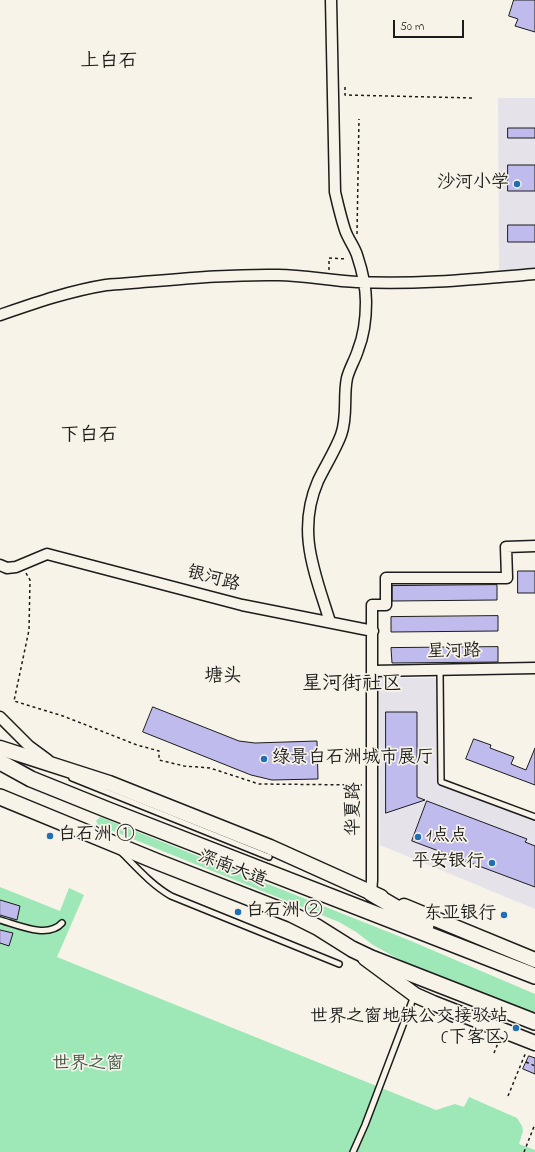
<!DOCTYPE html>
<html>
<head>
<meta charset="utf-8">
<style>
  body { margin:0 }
  #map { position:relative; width:535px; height:1152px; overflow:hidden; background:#f7f3e8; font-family:"Indie Flower",sans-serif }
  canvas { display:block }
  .scale { position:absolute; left:393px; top:20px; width:71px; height:18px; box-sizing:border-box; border:2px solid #1c1c1c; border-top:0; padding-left:5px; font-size:12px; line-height:14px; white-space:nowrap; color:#1c1c1c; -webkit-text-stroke:3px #f7f3e8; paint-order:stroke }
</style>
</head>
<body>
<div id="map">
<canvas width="535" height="1152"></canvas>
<div class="scale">50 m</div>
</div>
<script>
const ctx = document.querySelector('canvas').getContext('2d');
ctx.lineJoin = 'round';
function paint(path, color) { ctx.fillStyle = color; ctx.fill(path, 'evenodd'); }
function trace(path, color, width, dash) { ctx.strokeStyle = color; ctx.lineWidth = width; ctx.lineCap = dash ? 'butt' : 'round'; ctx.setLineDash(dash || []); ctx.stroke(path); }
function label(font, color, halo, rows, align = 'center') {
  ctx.font = font + ' "Indie Flower","LXGW WenKai TC",sans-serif'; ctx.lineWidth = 3.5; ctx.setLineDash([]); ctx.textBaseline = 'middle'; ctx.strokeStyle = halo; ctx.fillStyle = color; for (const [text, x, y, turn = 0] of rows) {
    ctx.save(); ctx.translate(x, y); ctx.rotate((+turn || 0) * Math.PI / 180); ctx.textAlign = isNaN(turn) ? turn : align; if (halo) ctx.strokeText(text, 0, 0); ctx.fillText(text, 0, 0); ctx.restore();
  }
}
paint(new Path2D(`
  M498,98H535V269L499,270Z
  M379,678H444L445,780L535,813V909L380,845Z`), '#e6e2ea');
paint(new Path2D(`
  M100,817L411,941L535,994V1018L428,975L373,945L356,932L339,922L98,825L96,821Z
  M0,887L60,911L69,888L84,895L57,957L436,1110L455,1104L464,1107L469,1097L517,1118L522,1126L523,1131L519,1144L535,1150V1152H0Z`), '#9ee7b7');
const building = new Path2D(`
  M514,0H535V32L515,26L518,19L509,16Z
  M508,128H535V138H508Z
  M508,165H535V191H508Z
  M508,225H535V242H508Z
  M518,571H535V593H518Z
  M497,585V600L392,601V586Z
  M498,616V631L391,632V617Z
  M498,647V662L392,663L391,648Z
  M153,707L239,741L255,743L317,741L318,779L272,780L251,775L143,732Z
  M386,712H417V797L425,800L386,813Z
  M474,739L491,745L490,748L514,757L511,764L526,770L535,748V785L466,759Z
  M427,801L527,839L525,842L535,846V887L412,841Z
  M0,900L20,906L17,920L0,915Z
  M0,930L13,933L9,946L0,943Z
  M529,1056L535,1058V1074L523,1069Z`);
paint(building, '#bfbbed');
trace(building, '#1c1c1c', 1);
const lane = new Path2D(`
  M440,670L441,782L535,817
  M72,778L269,857
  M122,853C138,869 152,885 171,896L339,964
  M0,920C18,925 48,939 62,923
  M353,1152L365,1125L414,996`);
const street = new Path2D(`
  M0,315C35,303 69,291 106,285C163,281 221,274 278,275C305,275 330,281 357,282C416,285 476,279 535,274
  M0,565L7,568L16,567L47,554L242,605L373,631
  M330,622C315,573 296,532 318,481C325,466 335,451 341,435C348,416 343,397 347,378C350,367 355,360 358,350C364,335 366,318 366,302C366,286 362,270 357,255C354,246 348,239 345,230C341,218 338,205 335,192L331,0
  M373,671L535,668
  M0,717L29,746L48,760
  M371,893L372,880V605H386V578H507L506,547L535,546`);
const secondary = new Path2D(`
  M0,748L109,783L270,847L381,897
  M404,906L535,960
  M365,958L415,995L433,1003L535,1043`);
const primary = new Path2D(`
  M0,762L31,779L108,810L535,976
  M0,797L158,862L291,914L317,927L352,949L371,958L535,1022
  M371,893L426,925`);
trace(lane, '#1c1c1c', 8);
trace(street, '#1c1c1c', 13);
trace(secondary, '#1c1c1c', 17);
trace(primary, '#1c1c1c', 18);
trace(new Path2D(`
  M345,87V95L474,98
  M357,234L359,119
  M329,270V258L347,259
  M26,573L30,580L29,630L14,701L63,716L137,745L159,751V760L184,766L210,768L259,784L362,785
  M494,1053L498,1043
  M526,1062L535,1066
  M508,1096L526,1052
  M524,1152L535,1124`), '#1c1c1c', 1.5, [3, 3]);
trace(lane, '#f7f3e8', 5);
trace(street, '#f7f3e8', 10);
trace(secondary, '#f7f3e8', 14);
trace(primary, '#f7f3e8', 15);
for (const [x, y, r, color] of [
  [517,184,4,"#1f6fb2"],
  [264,759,4,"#1f6fb2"],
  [50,836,4,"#1f6fb2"],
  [418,837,4,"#1f6fb2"],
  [492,863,4,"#1f6fb2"],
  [238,912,4,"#1f6fb2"],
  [504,915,4,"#1f6fb2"],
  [516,1028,4,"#1f6fb2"]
]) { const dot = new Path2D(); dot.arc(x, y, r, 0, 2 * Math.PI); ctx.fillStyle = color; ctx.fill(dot); trace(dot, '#f7f3e8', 1.5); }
label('18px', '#1c1c1c', '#f7f3e8', [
  ["沙河小学",509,184],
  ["绿景白石洲城市展厅",272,759,"left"],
  ["白石洲 ①",58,836,"left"],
  ["1点点",426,837,"left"],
  ["平安银行",484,863],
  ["白石洲 ②",246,912,"left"],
  ["东亚银行",496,915],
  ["世界之窗地铁公交接驳站",508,1018],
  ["(下客区)",508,1039]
], 'right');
label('18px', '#1c1c1c', '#f7f3e8', [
  ["银河路",213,580,15],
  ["星河路",454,653,-1],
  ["华夏路",355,809,-90],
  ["深南大道",232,870,21]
]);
label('18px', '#43594a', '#f7f3e8', [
  ["世界之窗",88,1065]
]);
label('19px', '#1c1c1c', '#f7f3e8', [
  ["上白石",109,63],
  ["下白石",89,437],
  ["塘头",223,678]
]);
label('20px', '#1c1c1c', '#f7f3e8', [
  ["星河街社区",352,686]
]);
</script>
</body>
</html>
